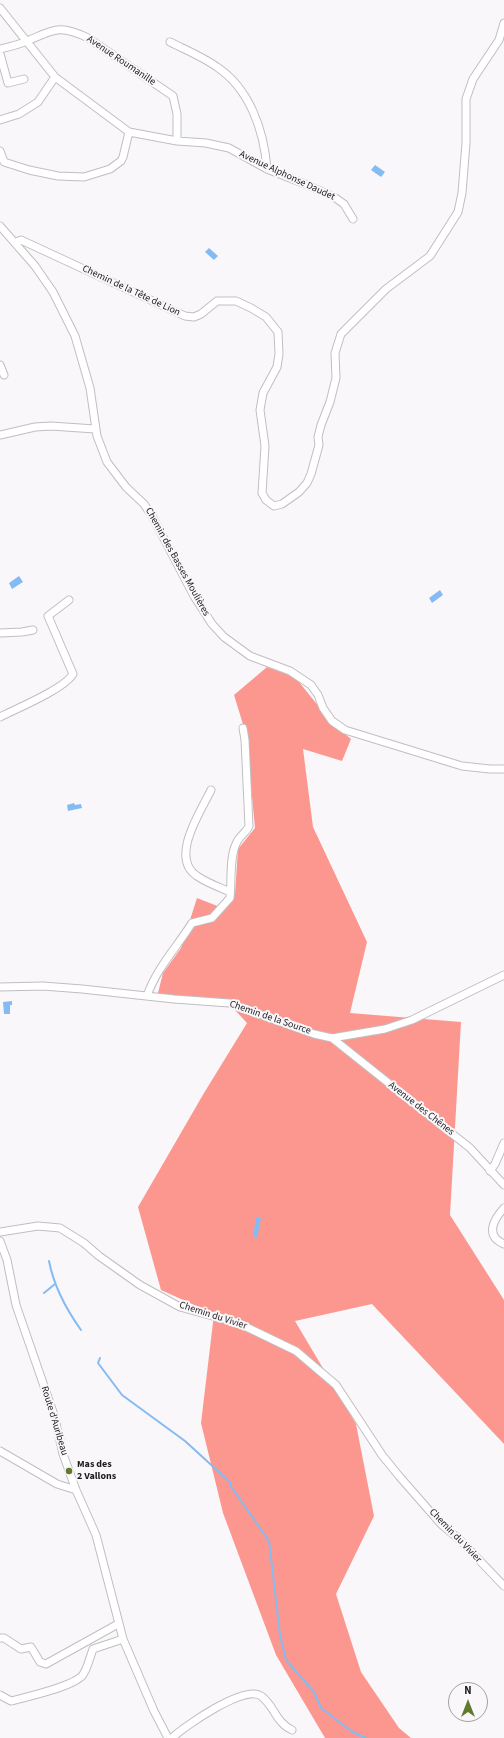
<!DOCTYPE html>
<html>
<head>
<meta charset="utf-8">
<style>
  body { margin:0 }
  #map { position:relative; width:504px; height:1738px; overflow:hidden; background:#faf7fb; font-family:"Source Sans 3",sans-serif }
  canvas { display:block }
  .north { position:absolute; left:448px; top:1682px; width:40px; height:40px; box-sizing:border-box; background:#faf7fb; border:1px solid #a29fa2; border-radius:50%; rotate:0deg; font-size:11px; font-weight:700; line-height:16px; text-align:center; color:#1d1c1d }
  .north::after { content:''; display:block; margin:auto; width:14px; height:18px; background:#607b2e; clip-path:polygon(50% 0,100% 100%,50% 72%,0 100%) }
</style>
</head>
<body>
<div id="map">
<canvas width="504" height="1738"></canvas>
<div class="north">N</div>
</div>
<script>
const ctx = document.querySelector('canvas').getContext('2d');
ctx.lineJoin = 'round';
function paint(path, color) { ctx.fillStyle = color; ctx.fill(path, 'evenodd'); }
function trace(path, color, width, dash) { ctx.strokeStyle = color; ctx.lineWidth = width; ctx.lineCap = dash ? 'butt' : 'round'; ctx.setLineDash(dash || []); ctx.stroke(path); }
function label(font, color, halo, rows, align = 'center') {
  ctx.font = font + ' "Source Sans 3",sans-serif'; ctx.lineWidth = 4; ctx.setLineDash([]); ctx.textBaseline = 'middle'; ctx.strokeStyle = halo; ctx.fillStyle = color; for (const [text, x, y, turn = 0] of rows) {
    ctx.save(); ctx.translate(x, y); ctx.rotate((+turn || 0) * Math.PI / 180); ctx.textAlign = isNaN(turn) ? turn : align; if (halo) ctx.strokeText(text, 0, 0); ctx.fillText(text, 0, 0); ctx.restore();
  }
}
paint(new Path2D(`
  M267,667L295,677L332,723L351,739L342,761L303,749L313,827L367,942L350,1013L461,1022L450,1215L504,1300V1444L372,1304L295,1321L356,1424L374,1516L336,1594L361,1672L399,1728L411,1738H325L276,1655L223,1513L201,1423L214,1314L161,1290L138,1207L204,1093L247,1023L232,1007L158,993L163,973L181,948L197,898L225,909L235,894L238,849L255,828L246,734L234,695Z`), '#fc9790');
paint(new Path2D(`
  M375,165L385,172L381,177L371,170Z
  M209,248L218,256L214,260L205,252Z
  M19,576L23,582L12,589L9,583Z
  M440,590L443,595L432,603L429,598Z
  M74,803L75,805L81,804L82,808L68,811L67,805Z
  M12,1001V1005H10V1014H4L3,1002Z
  M256,1218H261L257,1238L253,1236Z`), '#84bbf2');
trace(new Path2D(`
  M49,1261C54,1287 66,1309 81,1330
  M44,1293L55,1284
  M100,1358L98,1363L122,1395L185,1441L231,1483L230,1485L269,1541L280,1635L286,1660L314,1692L321,1708L351,1731L366,1738`), '#84bbf2', 2);
const minor = new Path2D(`
  M0,8L55,77L129,132L177,141L206,143L229,148L267,169L305,184L334,197L344,204L353,219
  M170,42C186,50 203,57 217,67C250,89 264,131 267,169
  M0,49C9,47 18,45 27,41C54,30 59,24 88,38L173,96L177,114V141
  M0,54L8,83L24,79
  M0,120L19,114L38,102L55,77
  M0,151L4,162L29,170L58,176L84,177L110,169L121,161L123,157L129,132
  M0,226L35,266L53,292L75,336L90,388L97,436L107,462L126,487L144,504L152,516L194,596L212,624L224,637L250,656L290,671L311,685L318,695L323,708L332,721L345,730L462,766L490,769H504
  M16,242L21,240L185,316L194,317L201,314L217,301H236L251,308L266,317L278,332L279,354L277,367L263,393L260,410L265,446L262,493L266,500L274,506L282,504L299,492L307,483L311,474L319,445L318,437L321,425L330,402L336,378L335,353L341,334L386,289L430,256L458,212L462,193L466,143V99L473,79L499,40L504,23
  M0,365L4,375
  M0,435L35,427L51,426L95,429
  M0,633L22,632L33,630
  M0,717C18,708 64,689 73,674L48,616L69,600
  M211,790C201,811 169,858 197,876C207,883 219,887 230,892
  M0,987L43,986L82,989L174,999L229,1003L314,1034L332,1038L385,1029L412,1020L504,975
  M147,996C156,969 177,947 192,923L212,918L230,898C232,882 229,859 236,844C239,836 246,833 249,826L245,740L243,728
  M332,1038L470,1148L504,1185
  M490,1171L495,1164L504,1143
  M504,1208C493,1220 485,1236 504,1244
  M0,1232L38,1226L60,1228L84,1243L99,1256L140,1285L180,1307L238,1323L296,1351L336,1385L382,1455L399,1476L441,1524L460,1540L504,1586
  M0,1241L7,1260L16,1305L54,1415L63,1454L76,1490L96,1535L123,1639L154,1711L168,1738
  M0,1451L57,1484L76,1490
  M0,1638H4L21,1649L31,1647L40,1662L46,1664L118,1624
  M0,1695L11,1701C27,1697 71,1687 82,1676C87,1670 90,1657 93,1649L123,1639
  M172,1738C185,1726 245,1684 261,1696C274,1705 276,1723 292,1730`);
trace(minor, '#c1bec2', 9);
trace(minor, '#fff', 7);
for (const [x, y, r, color] of [
  [69,1471,4,"#607b2e"]
]) { const dot = new Path2D(); dot.arc(x, y, r, 0, 2 * Math.PI); ctx.fillStyle = color; ctx.fill(dot); trace(dot, '#faf7fb', 1.5); }
label('10px', '#1d1c1d', '#faf7fb', [
  ["Avenue Roumanille",121,61,34],
  ["Avenue Alphonse Daudet",287,176,25],
  ["Chemin de la Tête de Lion",131,291,25],
  ["Chemin des Basses Moulières",177,562,61],
  ["Chemin de la Source",270,1018,19],
  ["Avenue des Chênes",421,1109,38],
  ["Chemin du Vivier",213,1316,18],
  ["Route d'Auribeau",54,1421,73],
  ["Chemin du Vivier",455,1536,46]
]);
label('bold 10px', '#1d1c1d', '#faf7fb', [
  ["Mas des",77,1465],
  ["2 Vallons",77,1477]
], 'left');
</script>
</body>
</html>
